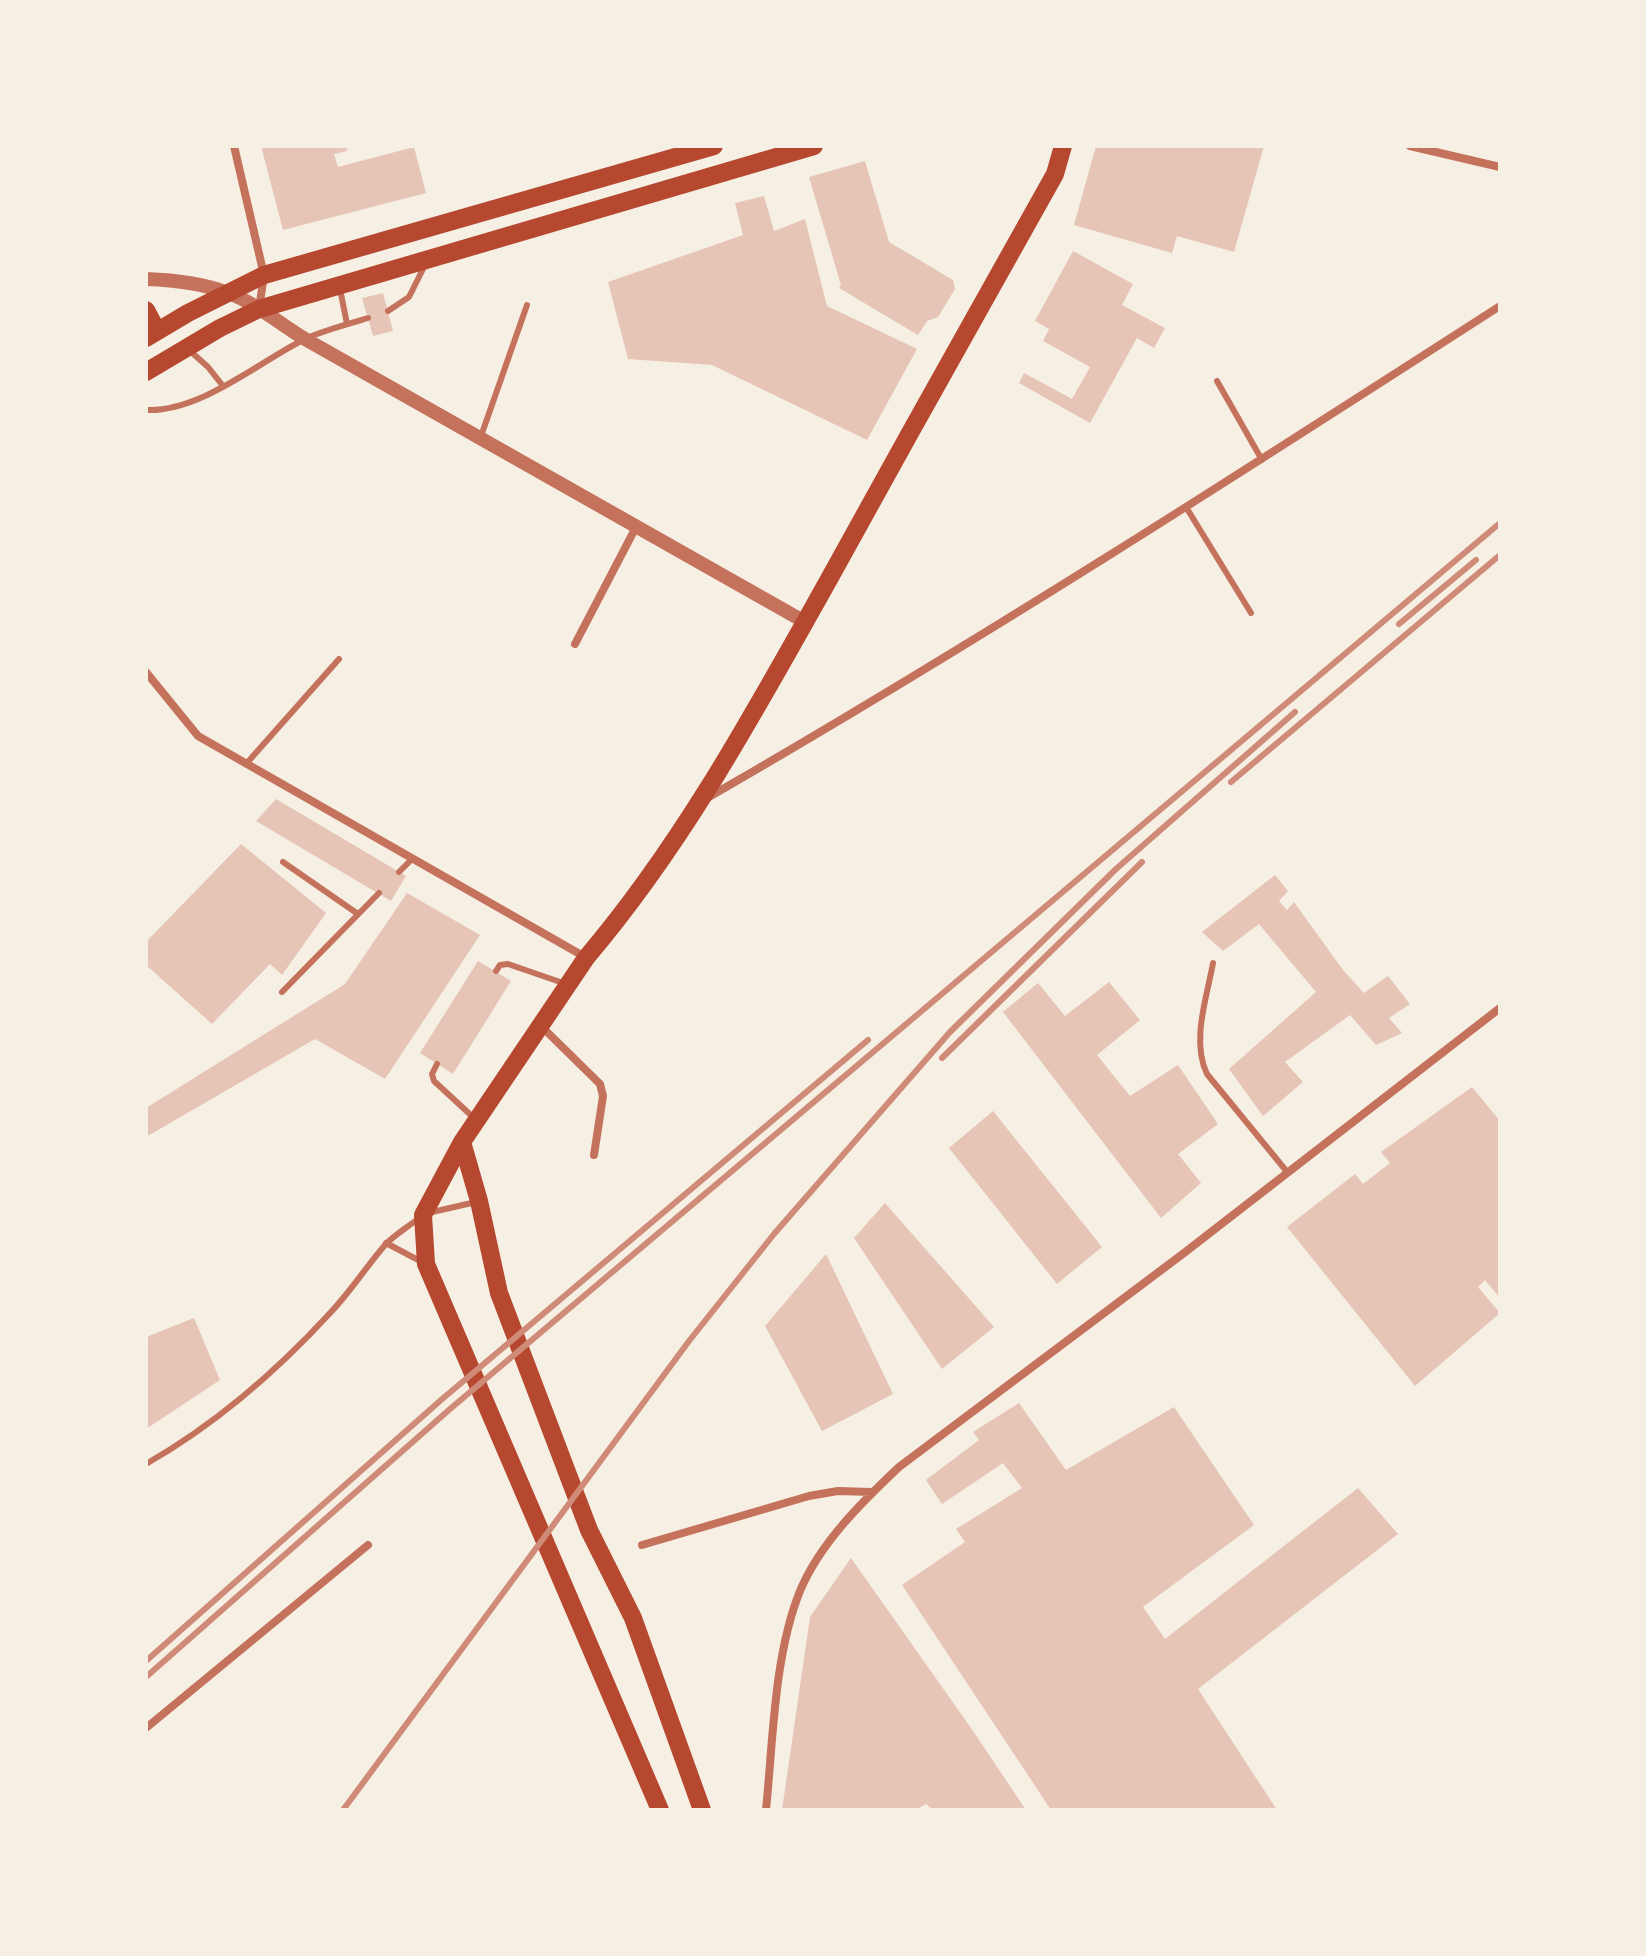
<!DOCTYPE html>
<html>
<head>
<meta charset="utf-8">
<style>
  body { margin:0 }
  #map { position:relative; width:1646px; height:1956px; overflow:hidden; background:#f6efe4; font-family:Rubik,sans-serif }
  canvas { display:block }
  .frame { position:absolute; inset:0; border:148px solid #f6efe4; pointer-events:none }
</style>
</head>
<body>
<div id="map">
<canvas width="1646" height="1956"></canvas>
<div class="frame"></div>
</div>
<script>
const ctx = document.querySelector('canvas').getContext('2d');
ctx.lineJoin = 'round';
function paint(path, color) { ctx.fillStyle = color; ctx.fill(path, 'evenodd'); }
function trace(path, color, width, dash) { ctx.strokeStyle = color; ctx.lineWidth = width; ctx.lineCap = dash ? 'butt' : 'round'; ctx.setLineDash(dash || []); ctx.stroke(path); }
paint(new Path2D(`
  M261,146H346L347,151L334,154L338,167L414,147L426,193L283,230Z
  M1096,146H1264L1234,252L1177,236L1172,253L1074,225Z
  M865,161L889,242L953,280L955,289L938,317L927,321L918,335L839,288L841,285L809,177Z
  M764,196L774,231L805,219L827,306L917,349L867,440L712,365L628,359L608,282L743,235L735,203Z
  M1073,251L1133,284L1122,305L1165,328L1154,348L1137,338L1090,423L1019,383L1024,373L1072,399L1090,367L1043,341L1049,329L1035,321Z
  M383,293L393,331L373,336L362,298Z
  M276,799L406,876L391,901L256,821Z
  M241,844L326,913L282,975L270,964L212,1024L146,965V942Z
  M1275,875L1288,891L1279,901L1287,910L1294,902L1343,970L1364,993L1388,976L1410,1004L1389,1018L1402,1033L1376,1045L1350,1015L1285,1062L1303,1082L1263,1116L1229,1069L1316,992L1259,924L1223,951L1202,932Z
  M407,893L480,935L385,1079L315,1039L146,1137V1108L345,984Z
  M478,961L511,981L453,1074L420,1053Z
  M1109,982L1140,1020L1097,1055L1130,1096L1178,1065L1218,1124L1178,1154L1201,1183L1161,1218L1003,1012L1038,983L1065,1016Z
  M1472,1087L1500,1121V1298L1485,1280L1478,1287L1500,1313L1415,1386L1287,1227L1355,1174L1363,1184L1390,1163L1381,1152Z
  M993,1111L1102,1247L1057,1284L949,1148Z
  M885,1203L994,1327L942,1369L854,1238Z
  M826,1254L893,1394L822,1431L765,1326Z
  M194,1318L220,1380L146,1429V1337Z
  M1019,1403L1066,1470L1174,1407L1254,1525L1143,1607L1165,1639L1358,1488L1398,1534L1198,1689L1277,1810H1051L902,1585L965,1542L956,1529L1022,1488L1003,1463L942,1504L926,1480L979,1440L973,1432Z
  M851,1558L971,1728L1026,1810H933L926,1804L915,1810H782L810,1617Z`), '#e6c5b7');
trace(new Path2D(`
  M340,289L347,324
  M388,311L409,297L425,265
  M189,350L208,367L223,386
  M1217,381L1262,460
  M146,410C200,412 256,364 303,340C323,330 346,325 368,318
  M480,439L527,305
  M1186,507L1251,613
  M246,764L339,659
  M283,862L358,914
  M399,872L412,859
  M1213,963C1207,997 1191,1041 1207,1074L1288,1173
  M496,971L500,965L508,964L566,984
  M282,992L379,893
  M437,1064L432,1074L434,1081L474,1118
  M428,1213L476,1202
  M386,1243L422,1262
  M146,1464C216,1424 277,1371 331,1312C351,1291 366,1267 385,1245C394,1235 408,1227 419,1218`), '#c5725c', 6);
trace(new Path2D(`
  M234,146L264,275L259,309
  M1410,146L1500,167
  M575,644L636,527
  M146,672L198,736L585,957
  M709,797C978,642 1239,474 1500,306
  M541,1026L600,1084L603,1096L594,1155
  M642,1545L809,1496L838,1491L872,1492
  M146,1728L368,1545
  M766,1810C773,1741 774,1655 800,1591C820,1543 862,1502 899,1467L1184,1253L1500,1008`), '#c5725c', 8);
trace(new Path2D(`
  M146,279C174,280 202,283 228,293C256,303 280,324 305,339L805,622`), '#c5725c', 14);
trace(new Path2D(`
  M146,310L157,331
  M146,338L188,313L264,275L714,146
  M146,372L220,328L259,309L814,146
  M462,1142L479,1201L499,1293L589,1530L633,1618L702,1810
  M660,1810L426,1264L423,1215L462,1142L586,958C683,844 755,711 828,581C903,445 979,309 1055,174L1063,146`), '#b5482f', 18);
trace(new Path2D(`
  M1399,624L1476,560
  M1231,782L1500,555
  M942,1058L1142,862
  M146,1661L441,1400L868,1040
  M146,1677L450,1409L1500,523
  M343,1810L689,1341L774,1234L950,1032L1116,869L1295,712`), '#cf8b77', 6);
</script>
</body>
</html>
